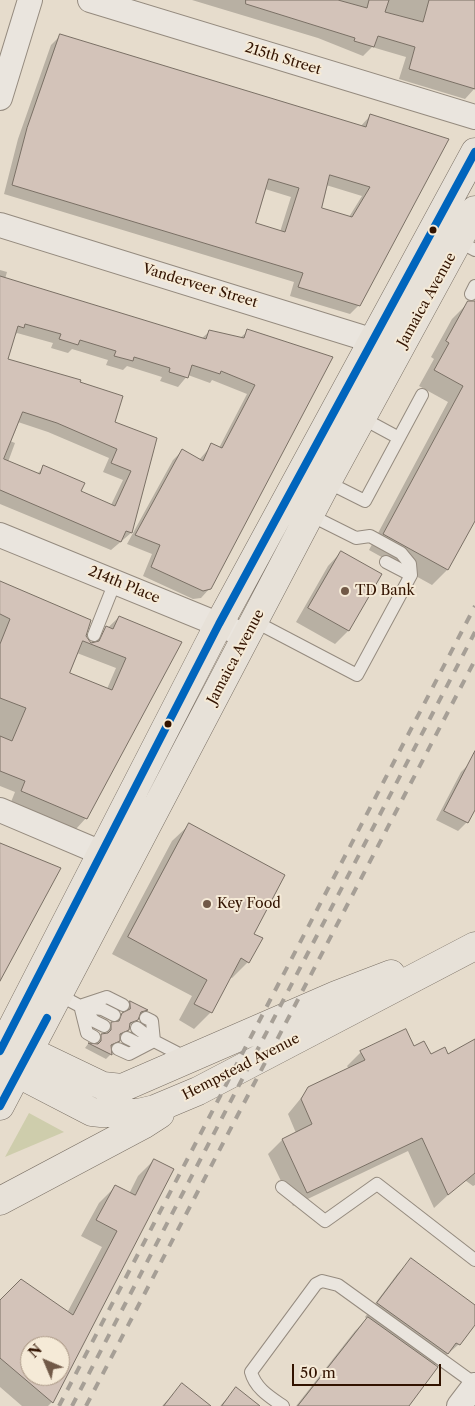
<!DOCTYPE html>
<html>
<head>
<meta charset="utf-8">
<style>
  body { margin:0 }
  #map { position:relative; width:475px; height:1406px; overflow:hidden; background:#e6dccc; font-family:"Libre Caslon Text",serif }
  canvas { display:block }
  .north { position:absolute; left:20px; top:1336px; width:50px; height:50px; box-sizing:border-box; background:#f5ead7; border:1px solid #a79481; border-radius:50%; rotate:315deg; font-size:14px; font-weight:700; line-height:20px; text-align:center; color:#321300 }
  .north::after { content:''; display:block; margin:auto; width:18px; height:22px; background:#715947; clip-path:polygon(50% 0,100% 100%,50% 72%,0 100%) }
  .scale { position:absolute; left:292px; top:1364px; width:149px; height:22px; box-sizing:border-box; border:2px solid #321300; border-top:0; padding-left:6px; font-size:15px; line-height:18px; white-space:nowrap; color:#321300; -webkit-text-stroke:4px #f5ead7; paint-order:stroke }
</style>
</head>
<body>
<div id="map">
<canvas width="475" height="1406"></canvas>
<div class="north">N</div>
<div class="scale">50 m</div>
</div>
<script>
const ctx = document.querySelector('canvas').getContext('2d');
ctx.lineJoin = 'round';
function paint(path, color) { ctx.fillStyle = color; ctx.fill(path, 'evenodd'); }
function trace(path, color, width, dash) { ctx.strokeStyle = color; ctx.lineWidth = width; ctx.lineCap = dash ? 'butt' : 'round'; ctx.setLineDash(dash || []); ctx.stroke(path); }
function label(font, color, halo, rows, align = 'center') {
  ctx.font = font + ' "Libre Caslon Text",serif'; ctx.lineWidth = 4; ctx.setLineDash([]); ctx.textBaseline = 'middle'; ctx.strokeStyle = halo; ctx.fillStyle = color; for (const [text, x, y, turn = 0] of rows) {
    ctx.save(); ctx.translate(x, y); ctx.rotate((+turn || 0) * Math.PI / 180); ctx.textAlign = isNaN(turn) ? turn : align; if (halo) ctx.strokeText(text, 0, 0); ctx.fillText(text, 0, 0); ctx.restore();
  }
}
paint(new Path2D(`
  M29,1113L64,1132L5,1157Z`), '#cecdac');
paint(new Path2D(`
  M192,0H475V88L465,99L399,79L406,57L372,47L363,56L318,38Z
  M60,36L360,127L370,116L448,139L359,305L350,314L290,296L294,282L4,194L18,139L51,45ZM326,185L362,196L349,217L321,209ZM265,189L291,197L280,232L254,224Z
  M0,270L7,272L5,279L201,339L210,331L240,338L248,331L331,358L210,588L201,598L193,599L143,576L152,554L127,544L173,460L182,451L199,460L212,445L219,448L247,394L212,380L210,383L188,375L178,387L160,381L162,377L127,366L123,370L106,365L108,360L72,349L68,353L51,348L53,343L17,333L14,336L7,359L79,383L114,423L155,439L131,533L111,550L0,504ZM18,422L48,432L109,458L103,472L123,480L111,505L80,492L44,467L37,474L8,462L15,443L10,441Z
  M468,303L475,307V518L447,570L432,585L369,550L448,402L419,386L434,359L431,357L452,319Z
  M341,552L348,631L335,644L296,622L328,566Z
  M0,583L85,636L91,644L119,617L180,643L86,818L76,829L11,802L15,792L0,786ZM77,653L116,668L107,689L69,673Z
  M470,763L475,765V807L467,822L458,831L436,820L461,772Z
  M189,825L248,962L232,978L229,977L211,1012L194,1029L179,1020L192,996L112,954L172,841Z
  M130,1002L146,1011L139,1015L137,1019L129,1026L128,1030L119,1036V1041L110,1047V1055L106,1059L85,1048L88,1044L97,1045V1039L102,1035L107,1034V1028L116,1023L118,1019L126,1012V1006Z
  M475,1040V1185L473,1186L458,1175L461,1183L434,1208L408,1151L293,1206L268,1154L282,1140L296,1133L288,1114L306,1092L349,1069L347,1066L361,1052L414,1047L430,1056L448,1055Z
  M154,1160L52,1402L48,1406H22L0,1387V1302L67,1313L102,1247L81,1236L99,1203L115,1187L129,1194L138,1176ZM30,1346H60V1376H30Z
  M412,1260L475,1307V1322L459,1344L434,1366L408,1406H296L355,1331L367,1319L365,1317L398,1273Z
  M182,1385L209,1406H162Z
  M236,1389L258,1406H220Z`), '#0003');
const building = new Path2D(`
  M246,0H338L367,8L369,0H389L385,12L423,22L429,0H475V89L409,69L415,47L378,36L374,47L354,41L355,38L246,4Z
  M60,34L366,127L370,114L449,139L360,306L298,287L303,273L12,185L27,128ZM330,175L370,187L352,217L322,208ZM269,179L299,188L285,232L256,223Z
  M0,276L206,339L209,330L244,338L247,329L333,357L211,589L203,591L151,567L160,545L135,535L182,449L203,461L211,443L222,448L255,385L221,371L220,374L192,365L188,378L169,372L170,368L134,357L133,361L114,356L116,351L80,340L78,345L59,339L61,334L25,324L24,328L18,326L8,359L81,380L80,382L123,396L115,422L157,438L132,533L126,531L121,542L0,490ZM23,412L57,423L117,449L111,463L131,471L115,506L81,491L85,483L43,465L40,474L4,459Z
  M468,301H475V521L448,570L383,534L463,386L434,370L449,343L446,341Z
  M341,551L382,574L349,631L308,608Z
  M0,581L91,620L86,636L91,643L99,641L106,626L113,629L119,616L182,642L87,819L21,791L25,781L0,771V736L12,741L26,708L0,698V644L10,619L0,614ZM83,641L126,658L112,690L70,673Z
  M475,751V810L468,823L444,811Z
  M189,823L285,875L254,934L263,938L249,963L241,958L212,1013L194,1004L207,980L128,937Z
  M0,843L61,868L0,981Z
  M130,1001L148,1010L141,1012L138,1020L130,1023L129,1030L120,1034V1041L111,1045L112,1055L88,1043L98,1044L101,1041V1034L108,1033L111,1030V1022L119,1021L122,1013L130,1009Z
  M406,1029L414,1046L424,1041L431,1054L445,1047L448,1054L475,1039V1173L448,1195L422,1138L307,1193L282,1139L312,1124L301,1099L308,1087L365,1060L360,1051Z
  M154,1159L174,1169L53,1403L0,1358V1300L21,1279L73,1315L117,1231L96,1220L115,1185L135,1195ZM30,1346H60V1376H30Z
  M411,1258L475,1305V1325L460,1345L456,1343L448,1354L377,1303Z
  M368,1317L438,1367L409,1406H298Z
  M182,1383L211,1406H164Z
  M236,1387L260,1406H222Z`);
paint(building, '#d3c3b9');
trace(building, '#7a7065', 1);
const lane = new Path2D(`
  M458,241L475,250
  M471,294L475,286
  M362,418L399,438
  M327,482L365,501L422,395
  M386,562L411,575
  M254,621L357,675L411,575L410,564L401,553L370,536L356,538L310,515
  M94,635L115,582
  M59,995L80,1006L94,1021L104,1026
  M80,1006L107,997L123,1005
  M86,1007L102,1009L114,1015
  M81,1009L87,1033L94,1037
  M137,1028L154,1041L187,1058
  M127,1038L137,1043L152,1042
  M118,1049L129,1054L154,1041L152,1021L146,1018
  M282,1187L325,1221L377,1184L475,1260
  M283,1406C270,1397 255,1388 251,1372L316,1284L322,1281L338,1285L475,1384`);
const street = new Path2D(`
  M90,0L475,117
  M0,98L30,0
  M0,225L390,346
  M0,535L237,632
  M0,810L118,860
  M459,1406L475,1385`);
const primary = new Path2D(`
  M0,1051L219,624L475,152
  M13,1056L30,1051L103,1086L122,1088L336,995L391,974
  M3,1066L92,1112L101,1113H138L155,1109L198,1091L475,946
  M0,1106L327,482L475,210
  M0,1201L143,1125L160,1114`);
trace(lane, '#958b7f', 14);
trace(street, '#958b7f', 26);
trace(primary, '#7a7065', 29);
trace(lane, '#eae5de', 12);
trace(street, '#eae5de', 24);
trace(primary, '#e7e1d8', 28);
trace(new Path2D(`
  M59,1406L475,606
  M72,1406L475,632
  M86,1406L475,660`), '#a69f96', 4, [9, 9]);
trace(new Path2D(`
  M0,1051L219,624L475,152
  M0,1106L47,1018`), '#0065bd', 8);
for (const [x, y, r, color] of [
  [433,230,4.5,"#321300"],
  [345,591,5,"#715947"],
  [168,724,4.5,"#321300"],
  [207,904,5,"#715947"]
]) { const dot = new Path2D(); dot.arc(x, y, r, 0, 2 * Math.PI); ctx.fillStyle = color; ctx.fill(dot); trace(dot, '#f5ead7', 2); }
label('14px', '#321300', '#f5ead7', [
  ["215th Street",283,59,17],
  ["Vanderveer Street",200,286,17],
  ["Jamaica Avenue",427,300,-61],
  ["214th Place",124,585,22],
  ["Jamaica Avenue",236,657,-62],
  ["Hempstead Avenue",241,1067,-27]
]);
label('14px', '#321300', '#f5ead7', [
  ["TD Bank",355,591],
  ["Key Food",217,904]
], 'left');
</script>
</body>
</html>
